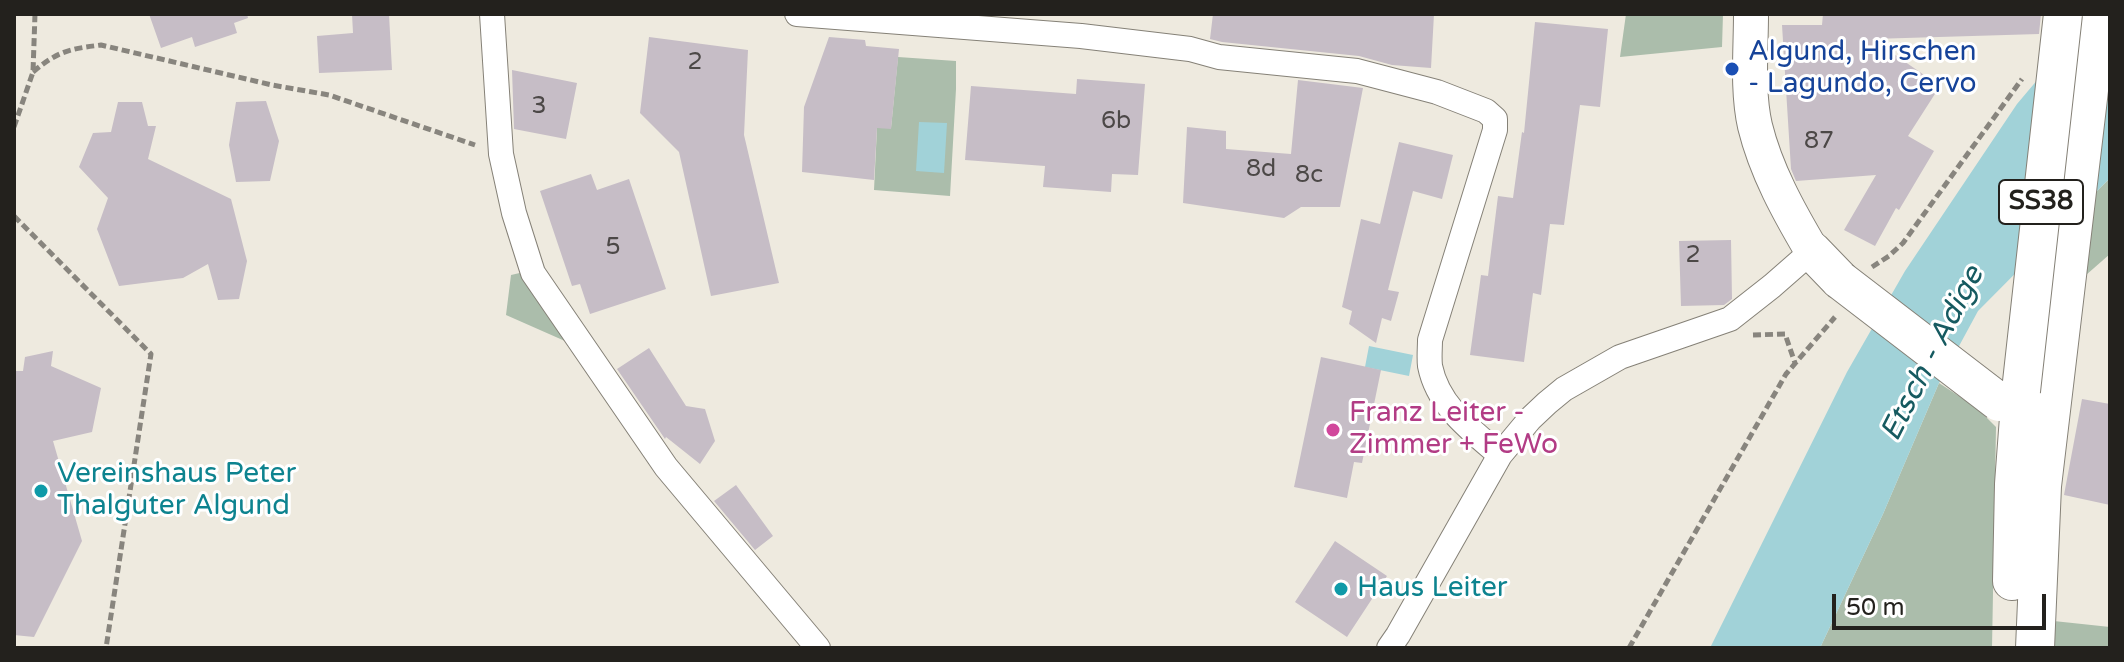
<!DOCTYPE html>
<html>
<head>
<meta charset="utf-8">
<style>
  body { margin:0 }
  #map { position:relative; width:2124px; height:662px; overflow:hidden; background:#eeeadf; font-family:"Varela Round",sans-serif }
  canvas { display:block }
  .frame { position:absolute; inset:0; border:16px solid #23211d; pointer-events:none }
  .scale { position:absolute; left:1832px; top:594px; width:214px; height:36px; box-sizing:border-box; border:4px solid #23211d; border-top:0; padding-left:10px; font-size:24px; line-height:28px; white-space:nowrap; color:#23211d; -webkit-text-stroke:6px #fff; paint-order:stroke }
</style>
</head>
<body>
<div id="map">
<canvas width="2124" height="662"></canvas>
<div class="frame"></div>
<div class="scale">50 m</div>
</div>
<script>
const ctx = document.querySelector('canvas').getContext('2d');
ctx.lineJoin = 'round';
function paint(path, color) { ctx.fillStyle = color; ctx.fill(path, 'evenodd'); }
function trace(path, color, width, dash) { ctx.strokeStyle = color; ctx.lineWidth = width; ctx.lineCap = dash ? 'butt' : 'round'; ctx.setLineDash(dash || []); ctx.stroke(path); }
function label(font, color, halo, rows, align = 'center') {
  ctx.font = font + ' "Varela Round",sans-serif'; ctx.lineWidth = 6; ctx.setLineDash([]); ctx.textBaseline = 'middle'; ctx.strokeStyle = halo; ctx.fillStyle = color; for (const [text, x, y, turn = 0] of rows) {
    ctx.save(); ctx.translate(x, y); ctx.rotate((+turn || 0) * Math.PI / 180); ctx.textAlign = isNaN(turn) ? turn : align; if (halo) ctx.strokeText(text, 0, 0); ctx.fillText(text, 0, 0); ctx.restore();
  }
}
paint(new Path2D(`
  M1626,14H1723L1722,47L1620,57Z
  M898,57L956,61V89L950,196L874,190L877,128H891Z
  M2110,178V254L2086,275L2096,192Z
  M524,272L574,345L506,315L511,275Z
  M1939,383L1977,408L1996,427L1992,648H1820L1883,514Z
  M2035,619L2110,627V648H2035Z`), '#abbdab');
paint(new Path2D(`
  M2093,14H2110V178L1978,311L1939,383L1883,514L1820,648H1710L1847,372L1905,271L2017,104Z
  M919,122L947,123L944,173L916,171Z
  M1369,346L1413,355L1409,376L1365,367Z`), '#a1d2d8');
paint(new Path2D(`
  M149,14H247L248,18L234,23L237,33L195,47L192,37L161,48Z
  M352,14H389L392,70L319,73L317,36L353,33Z
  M1213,14H1434L1431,68L1392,65L1359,56L1222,42L1210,39Z
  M1823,14H2041L2039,34L1872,39L1940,86L1908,136L1934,151L1899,210L1896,208L1875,246L1844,230L1876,175L1796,181L1791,169L1782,25H1822Z
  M1535,22L1608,29L1600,107L1580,105L1564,225L1550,224L1541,295L1533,293L1524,362L1470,355L1481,275L1488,276L1498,196L1513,198L1522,132L1524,133Z
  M649,37L748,50L744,135L779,283L711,296L679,152L640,113Z
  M829,37L865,40L866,46L899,49L891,129L877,128L874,180L802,172L804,107Z
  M512,70L577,83L566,139L514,129Z
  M1077,79L1145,84L1138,175L1112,174L1111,192L1043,187L1045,166L965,160L971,86L1076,94Z
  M1298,80L1363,88L1340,207H1301L1284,218L1183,203L1187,127L1226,131V149L1291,154Z
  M266,101L279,141L270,181L236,182L229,145L236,102Z
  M118,102H142L148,126H156L148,159L231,199L247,261L239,299L218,300L208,264L183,278L119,286L97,229L108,198L79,167L93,133L111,132Z
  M1399,142L1453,155L1442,199L1413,191L1388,290L1399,292L1391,321L1382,318L1376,343L1349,324L1352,311L1342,307L1361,219L1380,224Z
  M591,174L597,190L629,179L666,289L590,314L580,284L572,286L540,191Z
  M1731,240L1732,299L1724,305L1681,306L1679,241Z
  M649,348L686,406L705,409L715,441L700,464L666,437L665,439L617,369Z
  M53,351L51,366L101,388L92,432L53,441L82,541L34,637L14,635V371H23L25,357Z
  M1321,357L1381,370L1362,463L1354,462L1347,498L1294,487Z
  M2082,399L2110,404V505L2064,495Z
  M736,485L773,536L755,550L714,501Z
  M1335,541L1387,576L1347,637L1295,602Z`), '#c6bdc6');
const street = new Path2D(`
  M492,14L501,154L514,213L533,273L666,467L818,648
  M797,14L1081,36L1190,49L1219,57L1357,71L1437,92L1486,111L1495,119V130L1430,340C1430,348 1429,357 1430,366C1438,406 1471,430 1500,455
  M1389,648L1398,635L1500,455L1530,419L1547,403L1564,389L1620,357L1730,319L1772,286L1812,251`);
const secondary = new Path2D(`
  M1751,14C1751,50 1747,91 1755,126C1766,171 1789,212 1812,251`);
const primary = new Path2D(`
  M1812,251L1840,280
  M2012,581L2014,484L2021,391
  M2035,648L2042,486L2098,14`);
trace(street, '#858177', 26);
trace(secondary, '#858177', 36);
trace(primary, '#858177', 40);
trace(new Path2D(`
  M33,72C58,51 69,49 101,45L272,85L329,95L475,145
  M14,127L33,72L35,14
  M14,216L151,354L106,648
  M1872,267L1889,256L1903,243L2022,79
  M1753,335L1785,334L1795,363
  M1629,648L1786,374L1835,317`), '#88857e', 5, [8, 4]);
trace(street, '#fff', 24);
trace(secondary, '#fff', 34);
trace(primary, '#fff', 38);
const primaryBridge = new Path2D(`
  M1840,280L1999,402
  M2021,391L2063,14`);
trace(primaryBridge, '#858177', 40, []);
trace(primaryBridge, '#fff', 38);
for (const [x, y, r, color] of [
  [1732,69,8,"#1a4fb4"],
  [1333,430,8,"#d1479c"],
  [41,491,8,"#0f9aa8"],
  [1341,589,8,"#0f9aa8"]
]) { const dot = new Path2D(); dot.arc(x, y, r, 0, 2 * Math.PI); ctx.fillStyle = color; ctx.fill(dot); trace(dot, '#fff', 3); }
label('24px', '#4c4847', null, [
  ["2",695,63],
  ["3",539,107],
  ["6b",1116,122],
  ["87",1819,142],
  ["8d",1261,170],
  ["8c",1309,176],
  ["5",613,248],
  ["2",1693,256]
]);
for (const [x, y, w] of [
  [2041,202,84]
]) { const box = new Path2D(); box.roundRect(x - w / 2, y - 22, w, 44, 6); ctx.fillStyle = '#fff'; ctx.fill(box); trace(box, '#23211d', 2); }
label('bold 26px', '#23211d', null, [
  ["SS38",2041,202]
]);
label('28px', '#164399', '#fff', [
  ["Algund, Hirschen",1748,53],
  ["- Lagundo, Cervo",1748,85]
], 'left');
label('28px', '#b23c85', '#fff', [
  ["Franz Leiter -",1349,414],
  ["Zimmer + FeWo",1349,446]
], 'left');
label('28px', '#0d838f', '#fff', [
  ["Vereinshaus Peter",57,475],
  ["Thalguter Algund",57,507],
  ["Haus Leiter",1357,589]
], 'left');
label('italic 30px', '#165a60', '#fff', [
  ["Etsch - Adige",1933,354,-63]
]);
</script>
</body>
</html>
